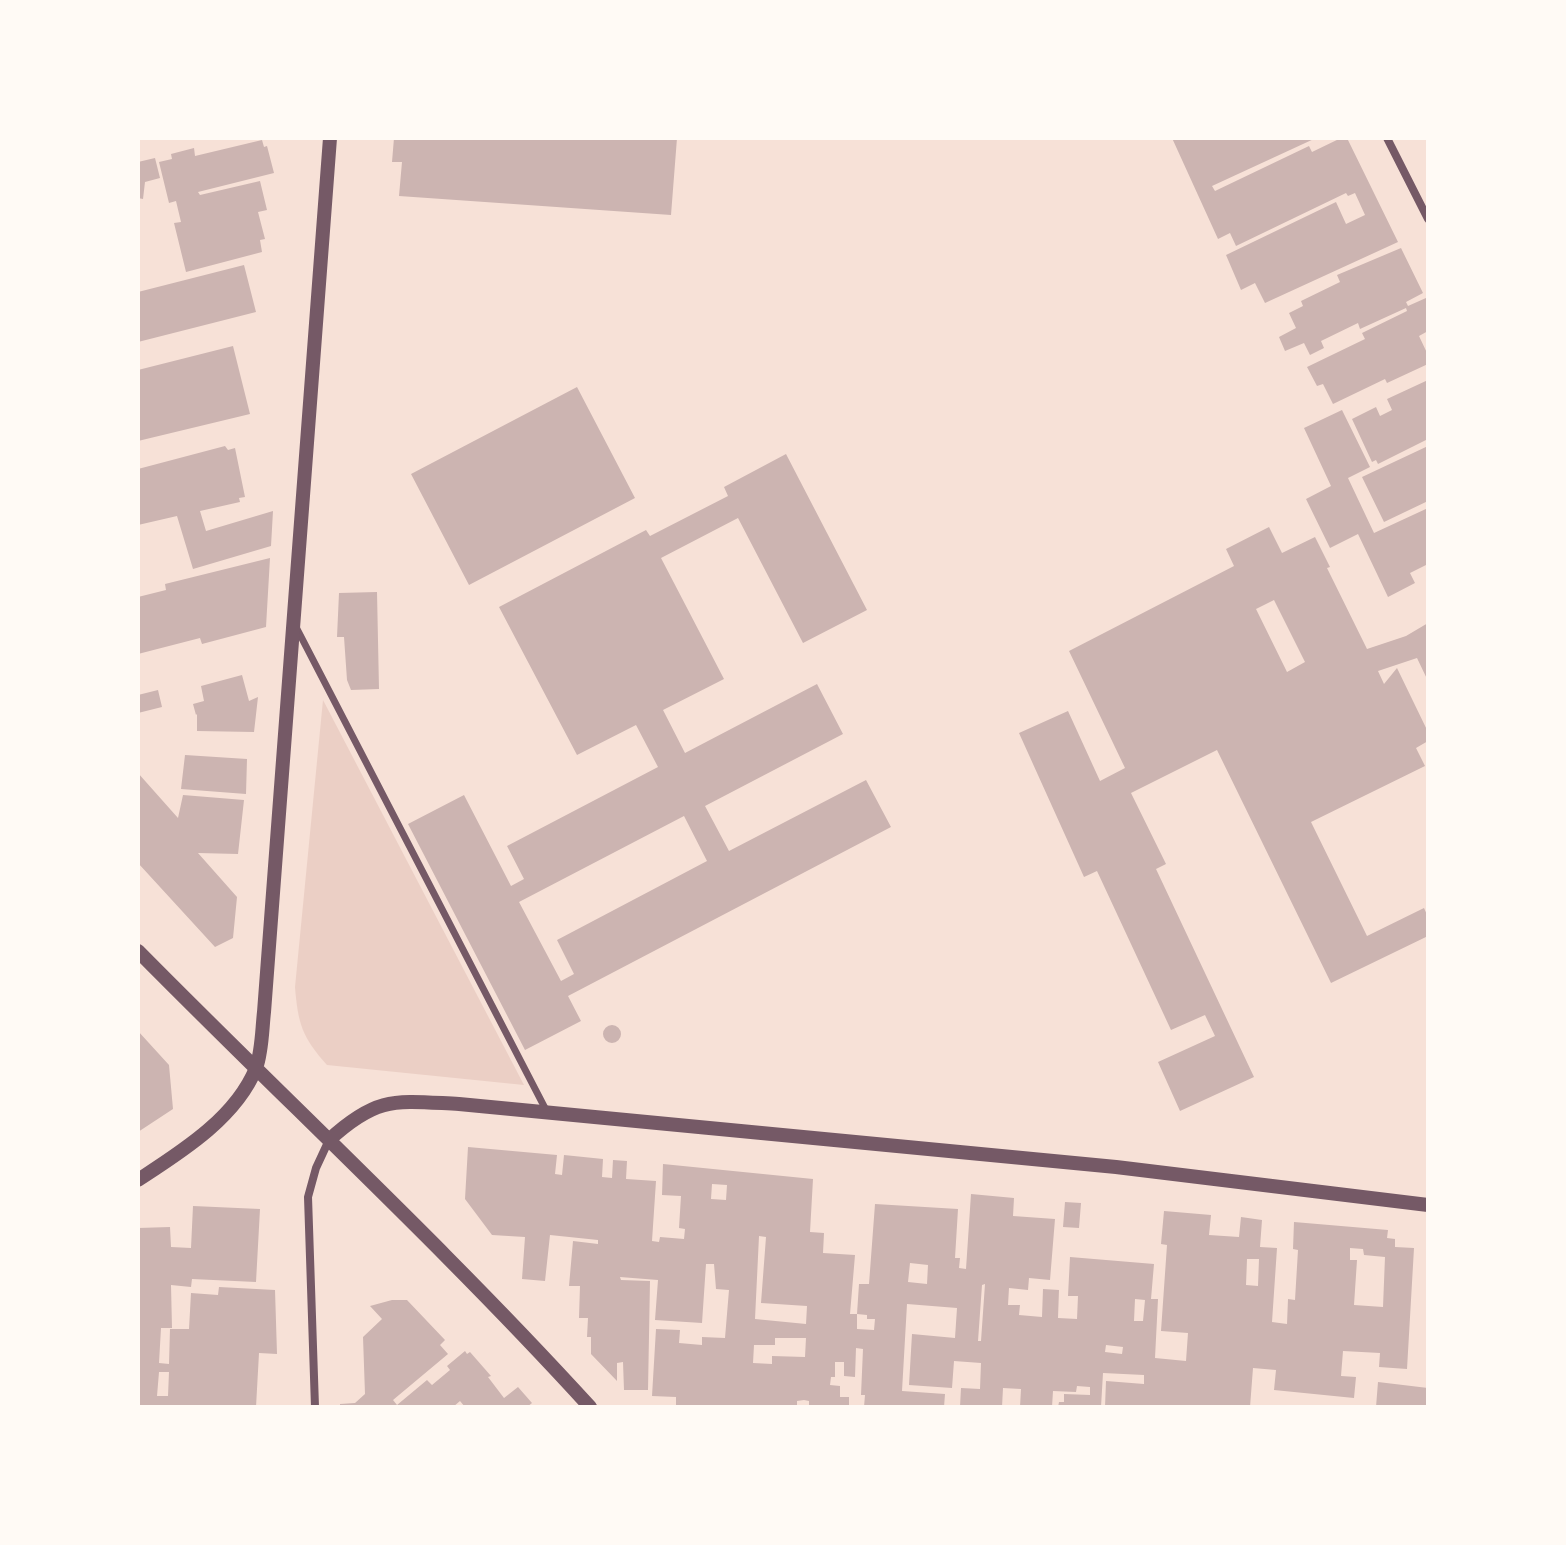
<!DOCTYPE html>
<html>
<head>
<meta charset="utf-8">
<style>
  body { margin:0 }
  #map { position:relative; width:1566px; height:1545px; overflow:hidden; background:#f7e1d7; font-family:"PT Sans Narrow",sans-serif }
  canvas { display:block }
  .frame { position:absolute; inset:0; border:140px solid #fffaf5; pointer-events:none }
</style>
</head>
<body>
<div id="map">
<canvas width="1566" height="1545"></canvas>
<div class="frame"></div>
</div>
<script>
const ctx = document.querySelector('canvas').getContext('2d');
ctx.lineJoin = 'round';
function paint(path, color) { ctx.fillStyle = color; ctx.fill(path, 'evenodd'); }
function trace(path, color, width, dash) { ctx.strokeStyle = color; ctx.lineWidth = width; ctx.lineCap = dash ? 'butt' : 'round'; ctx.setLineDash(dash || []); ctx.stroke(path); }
paint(new Path2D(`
  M323,700L524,1085L327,1065C302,1037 298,1024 295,987Z`), '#ebcfc5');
paint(new Path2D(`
  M394,138H677L671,215L399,196L402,162H392Z
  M1172,138H1316L1212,186L1215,191L1309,146L1312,152L1341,138H1347L1398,242L1265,303L1255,283L1241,290L1226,255L1336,202L1346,224L1365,215L1355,193L1348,196L1346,193L1236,246L1230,233L1218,239Z
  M262,140L264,147L267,146L274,173L198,192L200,195L260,181L267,210L258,212L265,239L260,240L262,252L186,272L174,223L181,222L176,201L169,203L159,162L172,159L171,154L194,148L195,156Z
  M155,158L160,178L145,182L143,199L138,198V162Z
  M1401,248L1423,293L1406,302L1408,306L1426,298L1428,302V331L1419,336L1428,355V364L1387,383L1385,379L1333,404L1323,384L1317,386L1307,367L1365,339L1362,333L1407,311L1406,308L1360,329L1358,323L1321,341L1324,348L1310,355L1304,343L1285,351L1279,337L1296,328L1289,313L1303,306L1301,301L1340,282L1337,275Z
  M244,265L256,312L138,342V292Z
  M233,346L250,414L138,441V370Z
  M1428,380V439L1378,464L1376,460L1372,462L1352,419L1376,407L1380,416L1392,410L1387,399Z
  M577,387L635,498L469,585L411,474Z
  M1342,410L1370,467L1348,478L1374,533L1428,508V564L1410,573L1415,583L1388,597L1358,534L1330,548L1306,499L1331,486L1304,428Z
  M225,446L228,450L235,448L245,497L239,498L240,502L200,511L206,531L273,511L271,546L193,569L177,516L138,525V469Z
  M1428,446V501L1384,522L1362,477Z
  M786,454L867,610L803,643L738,518L661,558L724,679L663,710L685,753L817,684L843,734L705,806L729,851L866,780L891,827L568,996L581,1021L525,1050L408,824L464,795L511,886L524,879L507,846L658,767L636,725L577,755L499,607L646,530L650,536L728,496L724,487ZM684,816L707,861L557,940L574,974L561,981L519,902Z
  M1269,527L1282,553L1315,537L1330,567L1327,568L1367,649L1406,636L1428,623V681L1417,658L1378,671L1384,684L1397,668L1428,732V741L1416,748L1425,766L1311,822L1367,936L1424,908L1428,917V936L1331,983L1217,750L1131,793L1166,864L1156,869L1254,1077L1180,1111L1158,1062L1215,1036L1205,1015L1171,1030L1097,871L1084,877L1019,733L1068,711L1100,781L1125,768L1069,651L1234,566L1226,549ZM1274,600L1305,662L1287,672L1256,609Z
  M270,558L266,627L202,644L200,638L138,654V597L166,590L165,584Z
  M377,592L379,689L351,690L347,680L344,637H337L339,593Z
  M242,675L249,701L258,697L254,732L197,731V714L196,715L193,704L204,701L201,686Z
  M158,690L162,707L138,713V695Z
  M185,755L247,759L246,794L181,789Z
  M138,773L178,818L183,795L244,800L238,854L198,853L237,897L233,938L215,947L138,863Z
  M603 1034a9 9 0 1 1 18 0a9 9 0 1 1-18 0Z
  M138,1031L169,1065L173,1109L138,1132Z
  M468,1147L557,1155L555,1174L562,1175L564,1155L603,1159L602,1177L612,1178L613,1160L627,1161L626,1179L656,1181L652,1241L659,1242L660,1237L684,1239L685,1229L679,1228L681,1196L662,1195L663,1164L813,1179L810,1232L824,1233L823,1253L855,1255L850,1314H857V1329L874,1330L875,1319H867V1315L857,1314L859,1284H869L875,1204L958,1209L955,1258H960L959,1268L966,1269L971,1194L1014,1198L1013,1216L1055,1219L1050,1280L1029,1278L1028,1290L1009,1288L1008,1305H1020L1019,1315L1042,1317L1043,1289L1059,1290L1058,1318L1077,1319L1078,1296H1068L1070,1257L1154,1264L1151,1299H1158L1155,1358L1186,1361L1188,1333L1161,1331L1167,1245L1161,1244L1164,1211L1211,1215L1209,1235L1239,1237L1241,1217L1262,1220L1260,1247L1277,1248L1272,1322L1287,1324L1288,1299L1295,1300L1298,1250L1293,1249L1294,1222L1388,1230L1387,1238L1395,1239V1247L1414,1248L1407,1369L1379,1367L1380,1353L1343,1351L1341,1376L1356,1377L1354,1398L1274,1390L1276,1370L1253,1368L1250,1407H1105L1106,1381L1144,1384V1375L1103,1373L1101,1407H1058L1059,1402H1064V1394L1090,1395V1387L1077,1386L1076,1392L1053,1391L1052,1407H1020L1021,1389L1003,1388L1002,1407H960L961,1388L980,1389L981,1363L954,1361L952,1388L909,1385L912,1334L955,1338L957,1308L907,1304L902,1391L945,1394L944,1407H864L865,1395H861L863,1349L856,1348L855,1377L844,1376V1362H835V1377H831L830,1385L840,1386V1397H849V1407H809V1401L804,1400L797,1401V1407H676V1397L652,1396L656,1329L680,1330L679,1343L702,1345V1337L725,1338L729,1290L716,1289L714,1264H706L702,1323L655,1320L658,1280L620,1277L621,1280L650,1281L648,1390H624L623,1362L617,1363V1381L591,1354V1337H587L588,1318H579L580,1286H569L573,1241L598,1244V1240L550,1235L545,1281L522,1279L525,1237L492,1235L465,1199ZM712,1184L727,1185L726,1200L711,1199ZM759,1236L766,1237L761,1303L807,1306L806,1324L755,1319ZM1350,1248L1363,1249L1364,1255L1385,1257L1383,1307L1354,1305L1357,1260H1350ZM1247,1259H1259L1258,1286L1246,1285ZM910,1263L928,1265L927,1284L908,1282ZM985,1284L981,1341H978L982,1285ZM1135,1299L1145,1300L1143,1321H1134ZM775,1338H806L805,1357L772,1356V1364L753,1363L754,1345H775ZM1106,1345L1123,1347L1122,1354L1105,1352Z
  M1065,1202L1081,1203L1079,1228L1063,1227Z
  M193,1206L260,1209L256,1282L192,1279L191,1287L171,1285L172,1328H161L159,1363L169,1364L170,1329H189L191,1293L218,1295L219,1287L275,1290L277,1354L259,1353L256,1407H138V1228L170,1227L171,1247L191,1248ZM159,1372H169L168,1396H157Z
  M392,1300H407L445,1340L440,1345L448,1354L393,1400L397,1405L427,1380L432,1385L450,1370L447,1366L465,1351L467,1354L470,1352L491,1376L488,1377L504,1398L518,1387L532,1403L527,1407H465L460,1401L453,1407H340V1404L355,1403L365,1394L363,1337L382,1319L370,1306Z
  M1378,1382L1428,1388V1407H1376Z`), '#ccb4b1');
trace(new Path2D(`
  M296,627L546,1110`), '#755966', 7);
trace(new Path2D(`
  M1387,138L1428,219
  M315,1407L308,1197L316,1168L329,1140`), '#755966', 8);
trace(new Path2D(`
  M138,951C288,1103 446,1249 590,1407
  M329,1140C378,1095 396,1101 459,1104L1116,1167L1428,1205
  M138,1180C181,1152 236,1118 256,1068C262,1052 262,1030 264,1012L330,138`), '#755966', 14);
</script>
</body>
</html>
